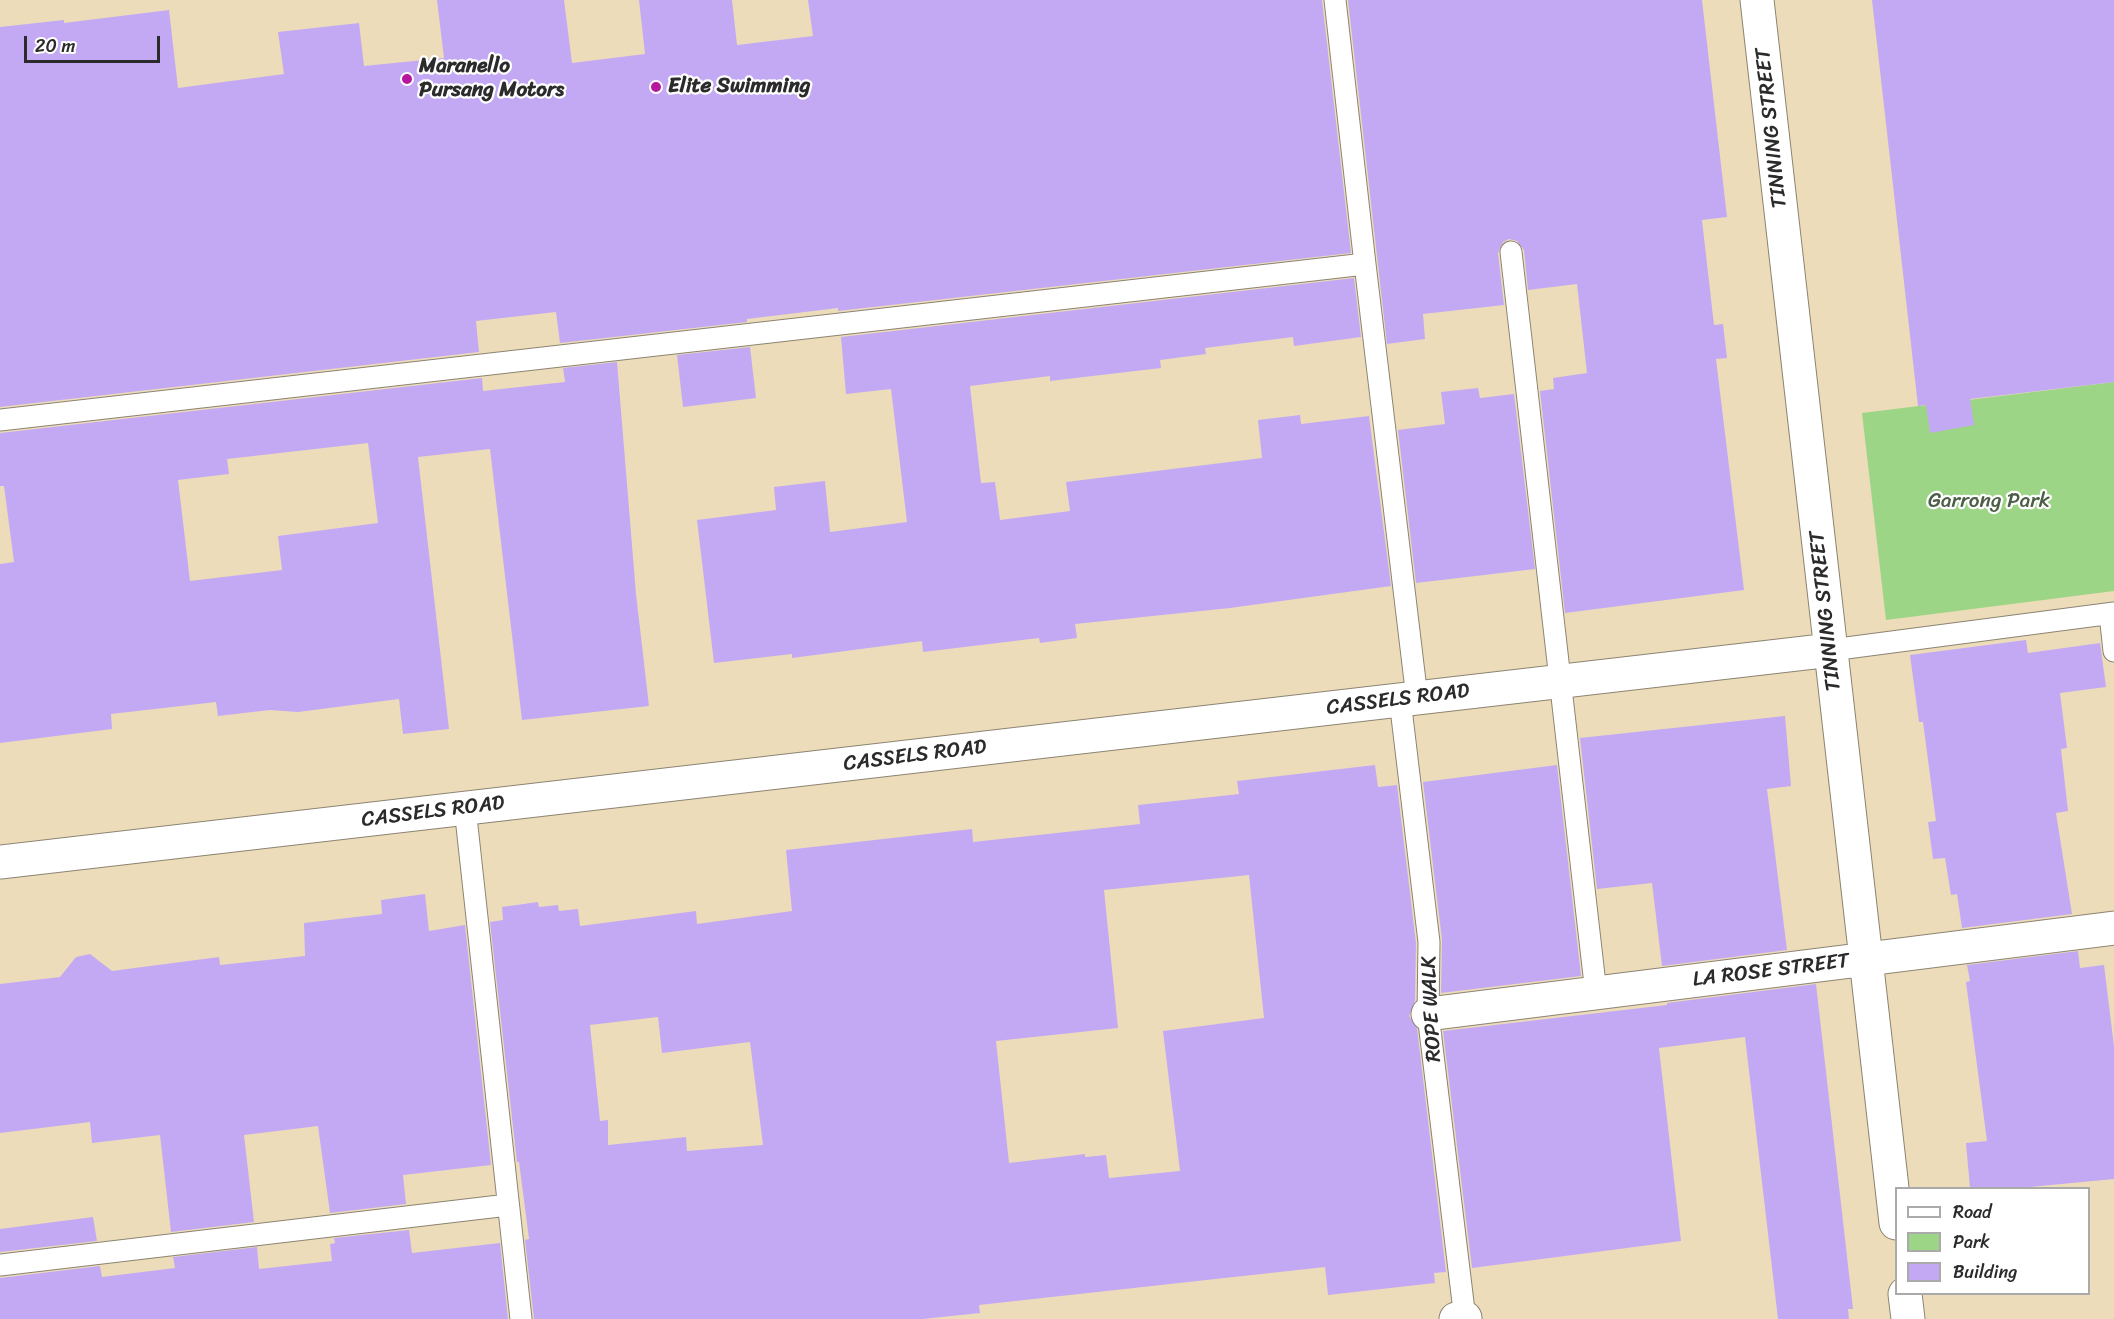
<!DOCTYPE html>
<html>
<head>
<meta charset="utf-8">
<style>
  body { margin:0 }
  #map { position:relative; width:2114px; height:1319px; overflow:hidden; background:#eddcba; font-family:Sriracha,sans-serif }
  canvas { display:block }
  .legend { position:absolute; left:1895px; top:1187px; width:195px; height:108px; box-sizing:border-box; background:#fff; border:2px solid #aaa; margin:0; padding:8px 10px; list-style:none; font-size:18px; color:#2b2b2b }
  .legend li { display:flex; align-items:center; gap:12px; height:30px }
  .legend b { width:30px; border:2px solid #aaa }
  .scale { position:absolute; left:24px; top:36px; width:136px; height:27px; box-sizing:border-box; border:3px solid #2b2b2b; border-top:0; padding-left:8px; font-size:18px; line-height:21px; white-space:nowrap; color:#2b2b2b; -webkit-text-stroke:4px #fff; paint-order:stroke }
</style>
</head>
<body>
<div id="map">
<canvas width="2114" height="1319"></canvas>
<ul class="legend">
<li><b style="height:8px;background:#fff"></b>Road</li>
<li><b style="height:16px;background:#9dd587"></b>Park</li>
<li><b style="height:16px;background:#c3a9f4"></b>Building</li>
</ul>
<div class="scale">20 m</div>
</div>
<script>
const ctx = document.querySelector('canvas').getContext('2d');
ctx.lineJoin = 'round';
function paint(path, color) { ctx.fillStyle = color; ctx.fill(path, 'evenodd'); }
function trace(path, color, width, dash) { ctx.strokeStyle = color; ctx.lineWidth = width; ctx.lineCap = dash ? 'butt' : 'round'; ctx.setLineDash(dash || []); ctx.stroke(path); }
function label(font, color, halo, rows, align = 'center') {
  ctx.font = font + ' Sriracha,sans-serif'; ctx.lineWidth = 4.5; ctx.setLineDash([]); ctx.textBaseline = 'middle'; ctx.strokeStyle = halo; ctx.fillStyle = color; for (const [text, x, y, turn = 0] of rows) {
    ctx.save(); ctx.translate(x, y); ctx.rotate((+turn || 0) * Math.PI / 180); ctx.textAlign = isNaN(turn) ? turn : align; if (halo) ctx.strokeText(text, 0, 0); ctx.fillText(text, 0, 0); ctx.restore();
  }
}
paint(new Path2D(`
  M2114,382V591L1886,620L1862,413Z`), '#9dd587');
paint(new Path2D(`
  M437,0H564L572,63L645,54L639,0H732L737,45L813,36L808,0H1322L1351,253L838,311V308L747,319V322L560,343L556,312L476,321L479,352L0,407V27L64,20V23L169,10L178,88L284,74L278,32L359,23L364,66L444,58Z
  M1348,0H1702L1727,217L1702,220L1714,325L1723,324L1727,358L1716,359L1744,590L1565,613L1540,391L1554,389L1553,378L1587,373L1577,284L1528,290L1524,250L1517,241L1509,239L1503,242L1498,253L1504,305L1423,314L1425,339L1387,344Z
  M1872,0H2114V382L1970,399L1974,425L1930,433L1926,405L1918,406Z
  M1354,278L1361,337L1294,346L1293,337L1205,348L1206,354L1160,360L1161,368L1050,381V376L970,386L981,483L995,482L1000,520L1070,511L1066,482L1262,458L1258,420L1300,415L1301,424L1369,416L1391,586L1230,608L1075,624L1077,638L1040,643L1039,638L923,652L922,641L792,658V654L714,663L697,520L776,510L774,487L825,481L830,532L907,522L891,389L846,394L841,337Z
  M750,347L756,398L683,407L677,355Z
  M617,362L636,594L649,706L522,720L490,449L418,457L449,729L403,734L399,699L298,712L270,710L218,716L216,702L111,714L112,729L0,743V564L14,562L4,486H0V433L482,378L483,391L565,382L563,368ZM368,443L378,523L278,536L282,570L190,581L178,480L229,474L227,459Z
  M1478,388L1480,398L1514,394L1535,569L1416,583L1398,430L1445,424L1441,392Z
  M2026,640L2028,653L2100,643L2106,687L2060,693L2067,748L2061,749L2068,811L2056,813L2072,914L1962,928L1957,894L1951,895L1945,858L1933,859L1928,822L1936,821L1923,722H1919L1910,655Z
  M1785,716L1791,786L1767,789L1787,950L1662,966L1652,883L1597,889L1580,738Z
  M1375,765L1378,787L1397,785L1416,943L1415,1001L1409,1016L1417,1028L1446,1272L1434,1273L1435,1283L1328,1295L1325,1267L979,1305L980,1313L923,1319H534L525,1240L529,1239L519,1162H517L490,922L503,920L502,907L538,902L539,907L558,905L559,911L578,909L580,926L696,911L697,924L792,911L786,850L972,829L973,842L1140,824L1138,805L1239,794L1237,781ZM1249,875L1264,1018L1163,1031L1180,1171L1109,1178L1106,1155L1085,1157V1154L1009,1163L996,1041L1118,1028L1104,890ZM658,1017L662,1053L750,1042L763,1145L687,1151L686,1137L608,1145V1120L600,1121L590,1025Z
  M1557,765L1581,976L1441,993L1442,940L1423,782Z
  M425,894L429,931L465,925L491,1165L403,1175L406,1204L330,1213L318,1126L244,1135L254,1222L171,1232L160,1135L92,1143L90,1122L0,1133V984L60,977L76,957L90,954L112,971L219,957L220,965L305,956L304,923L382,914L381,900Z
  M2078,951L2080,968L2104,965L2114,1046V1179L2019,1188H1970L1966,1143L1987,1141L1966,982L1970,981L1967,965Z
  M1816,984L1853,1309H1848L1849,1319H1778L1745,1037L1659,1048L1681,1241L1472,1268L1443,1031L1667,1005V1003Z
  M93,1217L97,1241L0,1252V1229Z
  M409,1230L412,1253L500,1243L508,1319H0V1278L100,1266L102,1277L175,1268L173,1257L257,1247L259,1269L332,1261L330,1244L335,1243L334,1238Z`), '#c3a9f4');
const service = new Path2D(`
  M1335,0L1365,264
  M1511,252L1596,993
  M0,420L1365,264L1417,698
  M2110,614L2114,651
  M1831,650L2114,613
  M1400,700L1429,942L1428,1014L1465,1319
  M465,808L521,1319
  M0,1265L508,1205`);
const minor = new Path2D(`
  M1757,0L1896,1223
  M0,862L1831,650
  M1428,1014L2114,928
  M1905,1294L1908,1319
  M1456,1319L1465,1318`);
trace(service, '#8c8472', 23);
trace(minor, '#8c8472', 35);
trace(service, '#fff', 21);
trace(minor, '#fff', 33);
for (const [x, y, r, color] of [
  [407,79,6,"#b5179e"],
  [656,87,6,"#b5179e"]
]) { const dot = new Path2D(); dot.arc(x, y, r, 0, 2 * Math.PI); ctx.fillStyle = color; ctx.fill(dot); trace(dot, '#fff', 2); }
label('bold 21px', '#2b2b2b', '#fff', [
  ["Maranello",419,67],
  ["Pursang Motors",419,91],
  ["Elite Swimming",668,87]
], 'left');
label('21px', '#2b2b2b', '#fff', [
  ["TINNING STREET",1772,128,-96],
  ["TINNING STREET",1826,611,-96],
  ["CASSELS ROAD",1398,700,-7],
  ["CASSELS ROAD",915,756,-7],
  ["CASSELS ROAD",433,812,-7],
  ["LA ROSE STREET",1771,971,-7],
  ["ROPE WALK",1432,1009,-93]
]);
label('21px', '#4d5e47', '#fff', [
  ["Garrong Park",1989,502]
]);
</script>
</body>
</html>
